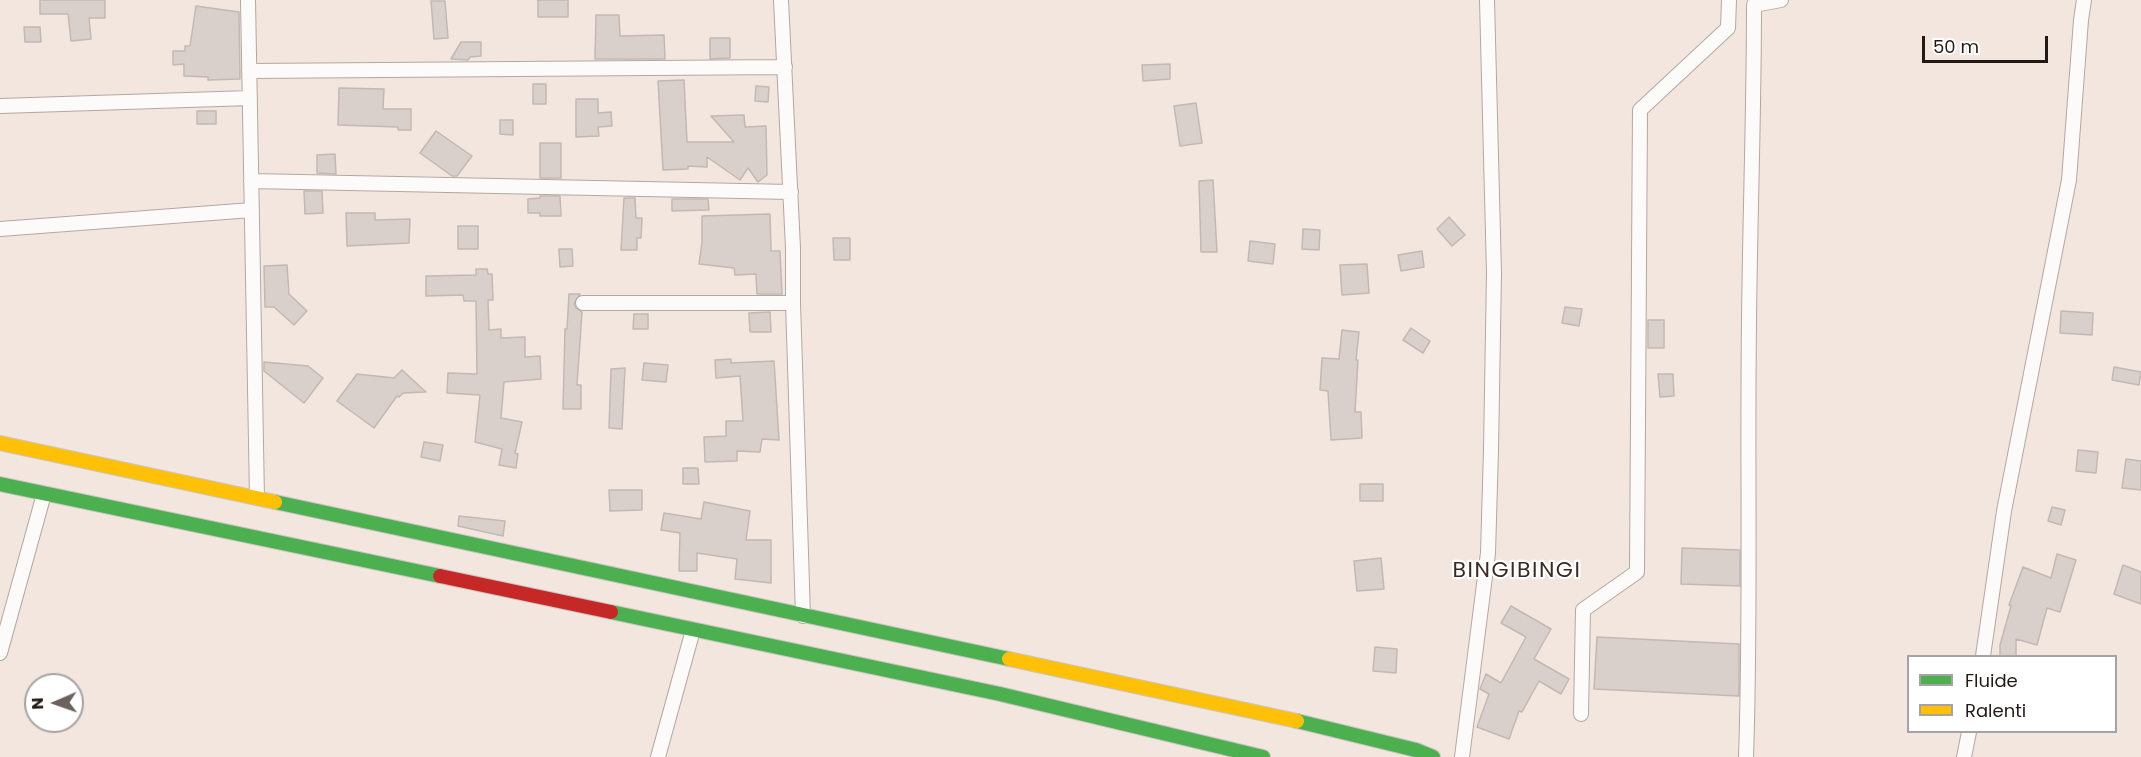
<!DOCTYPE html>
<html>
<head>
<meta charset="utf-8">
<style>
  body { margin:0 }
  #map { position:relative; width:2141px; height:757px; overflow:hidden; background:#f3e6df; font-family:Poppins,sans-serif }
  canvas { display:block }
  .legend { position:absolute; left:1907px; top:655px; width:210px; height:78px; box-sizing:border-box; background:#fff; border:2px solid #a7a3a2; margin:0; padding:8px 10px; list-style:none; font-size:18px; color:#231a17 }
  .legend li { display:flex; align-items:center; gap:12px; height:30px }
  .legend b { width:30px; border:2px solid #a7a3a2 }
  .north { position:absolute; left:24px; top:673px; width:60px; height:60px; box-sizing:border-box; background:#fff; border:2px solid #a7a3a2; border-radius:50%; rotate:268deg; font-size:16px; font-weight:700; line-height:24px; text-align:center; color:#231a17 }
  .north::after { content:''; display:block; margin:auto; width:21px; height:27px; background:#6c615d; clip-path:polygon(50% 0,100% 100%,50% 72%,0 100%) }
  .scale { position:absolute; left:1922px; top:36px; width:126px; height:27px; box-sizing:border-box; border:3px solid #231a17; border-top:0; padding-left:8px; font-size:18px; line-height:21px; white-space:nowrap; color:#231a17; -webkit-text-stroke:4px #fff; paint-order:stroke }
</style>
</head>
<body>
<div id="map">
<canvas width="2141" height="757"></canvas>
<ul class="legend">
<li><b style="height:8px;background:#4caf50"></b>Fluide</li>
<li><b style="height:8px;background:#ffc107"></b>Ralenti</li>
</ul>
<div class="north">N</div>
<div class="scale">50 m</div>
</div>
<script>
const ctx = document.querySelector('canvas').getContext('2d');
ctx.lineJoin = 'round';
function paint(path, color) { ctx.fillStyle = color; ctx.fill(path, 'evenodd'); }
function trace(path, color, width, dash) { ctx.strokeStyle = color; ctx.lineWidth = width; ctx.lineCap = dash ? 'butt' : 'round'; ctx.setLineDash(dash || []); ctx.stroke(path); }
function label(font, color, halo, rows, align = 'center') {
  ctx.font = font + ' Poppins,sans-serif'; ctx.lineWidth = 4.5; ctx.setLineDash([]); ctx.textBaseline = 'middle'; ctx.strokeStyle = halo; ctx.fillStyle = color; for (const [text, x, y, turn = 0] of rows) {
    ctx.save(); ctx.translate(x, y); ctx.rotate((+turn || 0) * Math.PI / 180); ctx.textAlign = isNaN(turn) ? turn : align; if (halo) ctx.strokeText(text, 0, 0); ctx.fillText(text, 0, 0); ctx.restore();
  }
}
const building = new Path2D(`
  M40,0H105V18H89L91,39L71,41L68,14H40Z
  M538,0H568V17H538Z
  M431,1H445L448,38L434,39Z
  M196,6L239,12L240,79L208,80V77L184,76V64L173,65V51H185V46H190Z
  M596,15H619L620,36L664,35L665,59H595Z
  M24,27H40L41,42H25Z
  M710,38H730V58L710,59Z
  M461,42H481V56L470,57L468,60L451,59Z
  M1170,64V79L1143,81L1142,65Z
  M684,80L687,142H734L711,116L744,115L745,127L766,126L767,175L758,182L748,168L740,180L707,157V167L688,166V169L663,170L658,81Z
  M533,84H546V104H533Z
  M756,86L769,87L768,102L755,101Z
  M339,88L384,89L383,109H411V130H398V127L338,125Z
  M576,99H598V113L611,112L612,126L598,127L599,136L576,137Z
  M1196,103L1202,143L1180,146L1174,106Z
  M197,111H216V124H197Z
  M500,120H513V135L500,134Z
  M436,131L472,156L457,176H452L420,153Z
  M540,143H561V178H540Z
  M335,154L336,174L317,173V155Z
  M1213,180L1217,252H1201L1199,181Z
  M304,191H322L323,213L305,214Z
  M540,196H560L561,216H540V213H528V199L540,198Z
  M624,198H635L636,218H642L641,238H637V250H621Z
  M672,199H708L709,210L672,211Z
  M346,213H375V220L410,219L409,243L347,246Z
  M770,214L771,251H780L782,294H757L756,274L735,275L734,268L699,264L702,242V216Z
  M1449,217L1465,235L1452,246L1437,229Z
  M458,226H478V249H458Z
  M1303,229L1320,230L1319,250L1302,249Z
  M833,238H850V260H834Z
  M1250,241L1275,244L1273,264L1248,261Z
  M559,249H572L573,266L560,267Z
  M1422,251L1424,267L1401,271L1398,255Z
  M1367,264L1369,293L1342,295L1340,265Z
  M287,265L289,294L307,311L294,325L274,307H265L264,266Z
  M476,269H487L488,274H492L493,300H488L489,330L501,329V338L525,337V357L540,356L541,379L504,382L501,418L522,422L515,453L518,454L516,468L499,465L502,449L475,442L480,395L447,393L448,373L477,374L476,301H464L463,295L426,296V276L476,275Z
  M569,294H580L574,304L576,308L582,312L577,385H581V409H563L565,329H567Z
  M1565,307L1582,309L1579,326L1562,323Z
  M2061,311L2093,313L2092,335L2060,333Z
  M770,312L771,332H750L749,313Z
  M634,314H648V329H633Z
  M1648,320H1664V348H1648Z
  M1411,328L1430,341L1423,353L1403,340Z
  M1342,330L1359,332L1356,360H1358L1355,412H1361L1362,438L1331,440L1328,391L1320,390L1322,358L1339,359Z
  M731,359V363L774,361L779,440L762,439L760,452L737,451V461L705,462L704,437L726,436V421H743L740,376L716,378L715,360Z
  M264,362L308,366L323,378L304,403L264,371Z
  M644,363L668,365L666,382L642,380Z
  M2114,367L2141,372L2139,385L2112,380Z
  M625,368L622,429L609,428L611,369Z
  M402,370L426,392L403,393L399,397L397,396L374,428L337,401L357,374L394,378Z
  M1658,374H1673L1674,396L1660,397Z
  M424,442L443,445L440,461L421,457Z
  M2078,450L2098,452L2096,473L2076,471Z
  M2126,459L2141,461V490L2122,488Z
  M683,468H698L699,484H683Z
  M1360,484H1383V501H1360Z
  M609,490H642V510L610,511Z
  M704,502L750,511L746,540H771V583L735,579L737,559L697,553V571H679L680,533L661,530L664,513L701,519Z
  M2052,507L2065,510L2061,525L2048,521Z
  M459,516L505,521L503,536L458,526Z
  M1682,548L1740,550V586L1681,584Z
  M2057,554L2076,560L2060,612L2047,608L2037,645L2016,639V657H2000V645L2011,606L2009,605L2023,567L2051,578Z
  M1381,558L1384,589L1357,591L1354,561Z
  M2123,565L2141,572V604L2114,594Z
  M1511,606L1551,629L1534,659L1569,679L1561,694L1539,681L1522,712L1519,711L1509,739L1477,727L1489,694L1480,689L1486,674L1501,683L1526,637L1501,623Z
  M1597,637L1739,644V696L1594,689Z
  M1375,647L1397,649L1396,673L1373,671Z`);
paint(building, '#dad0cb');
trace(building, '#c3b8b3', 1.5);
const street = new Path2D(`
  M248,0L257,498
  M781,0L793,248V303L803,616
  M249,71L785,67
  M0,106L250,98
  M251,181L791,192
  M0,229L252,210
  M583,303H793
  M0,653L44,494
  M1983,656L2004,511L2069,180L2081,20L2084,0
  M1581,714L1583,610L1637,572L1640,110L1728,28L1729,0
  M658,757L693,630
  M1462,757L1488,553L1491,450L1494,273L1487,0
  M1746,757C1751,612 1747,467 1749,322C1750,217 1754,111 1754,5L1781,0
  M1964,757L1969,732`);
const fast = new Path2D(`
  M0,484L440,576
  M275,502L1009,659
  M611,612L1000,694L1263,757
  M1297,721L1416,750L1433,757`);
const slow = new Path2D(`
  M0,443L275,502
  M1009,659L1297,721`);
const jam = new Path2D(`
  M440,576L611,612`);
trace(street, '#b2a8a3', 16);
trace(fast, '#cbc4c1', 16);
trace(slow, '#cbc4c1', 16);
trace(jam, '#cbc4c1', 16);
trace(street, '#fdfbfa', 14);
trace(fast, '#4caf50', 14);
trace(slow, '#ffc107', 14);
trace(jam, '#c62828', 14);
ctx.letterSpacing = '1.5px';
label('22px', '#3c2922', '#fff', [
  ["BINGIBINGI",1517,571]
]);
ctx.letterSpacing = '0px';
</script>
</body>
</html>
